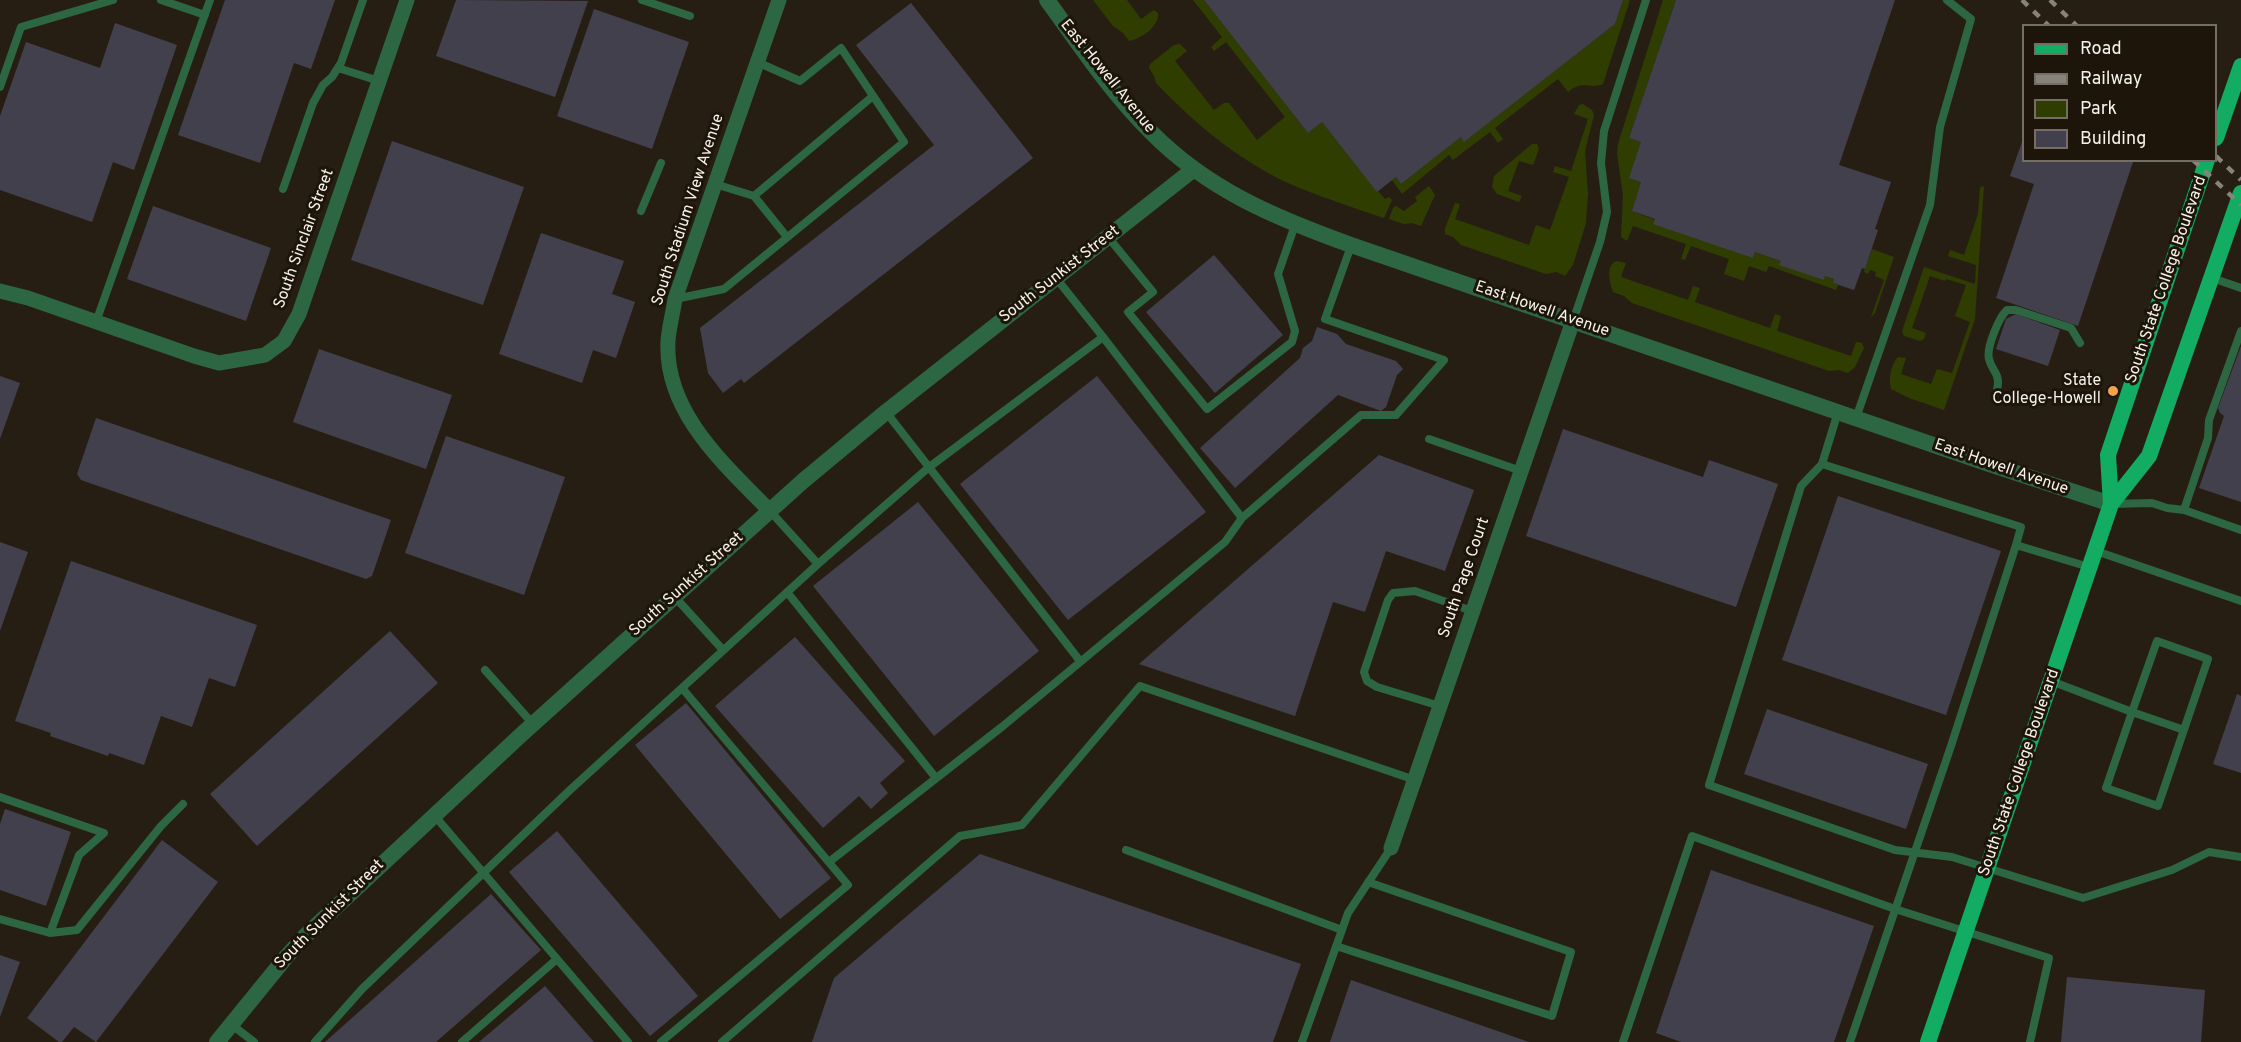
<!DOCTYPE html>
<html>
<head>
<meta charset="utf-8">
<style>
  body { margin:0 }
  #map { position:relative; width:2241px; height:1042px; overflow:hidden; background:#271e13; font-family:Overpass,sans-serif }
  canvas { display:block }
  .legend { position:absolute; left:2022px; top:24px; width:195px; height:138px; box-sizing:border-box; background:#1d150a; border:2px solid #746d63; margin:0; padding:8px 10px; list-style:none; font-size:18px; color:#f7f1e9 }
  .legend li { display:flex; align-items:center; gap:12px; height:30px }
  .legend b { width:30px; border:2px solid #746d63 }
</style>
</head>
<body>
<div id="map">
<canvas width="2241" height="1042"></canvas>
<ul class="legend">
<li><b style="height:8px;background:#12ac62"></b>Road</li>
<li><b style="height:8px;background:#898278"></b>Railway</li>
<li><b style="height:16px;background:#2f3e00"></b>Park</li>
<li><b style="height:16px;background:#43404e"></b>Building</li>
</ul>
</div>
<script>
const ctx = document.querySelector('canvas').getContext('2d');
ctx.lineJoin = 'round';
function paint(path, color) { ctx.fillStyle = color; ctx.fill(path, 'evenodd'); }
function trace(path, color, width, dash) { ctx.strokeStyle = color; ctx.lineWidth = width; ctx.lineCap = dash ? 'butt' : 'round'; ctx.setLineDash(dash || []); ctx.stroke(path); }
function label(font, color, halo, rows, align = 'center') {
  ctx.font = font + ' Overpass,sans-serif'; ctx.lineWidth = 6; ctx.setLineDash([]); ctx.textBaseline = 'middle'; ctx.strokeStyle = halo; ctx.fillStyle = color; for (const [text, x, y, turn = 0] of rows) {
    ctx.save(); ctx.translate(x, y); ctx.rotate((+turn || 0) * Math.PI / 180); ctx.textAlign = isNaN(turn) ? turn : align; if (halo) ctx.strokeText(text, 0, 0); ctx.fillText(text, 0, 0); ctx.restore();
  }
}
paint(new Path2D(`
  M1093,0H1127L1141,19L1154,10L1158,13C1160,26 1141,39 1129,41L1123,33L1113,26Z
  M1193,0H1204L1308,133L1322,122L1377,191H1378L1385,199L1389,197L1392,200L1384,218C1355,208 1326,199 1297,187C1243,164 1197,126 1156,83L1154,76L1149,68L1150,64L1174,45L1180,44L1187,51L1175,61L1214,110L1224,103H1229L1257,140L1285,117L1226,42L1214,51L1211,47L1222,37Z
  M1623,0H1630L1603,84C1589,90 1584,79 1568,92L1558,79L1495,128L1503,139L1498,143L1490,132L1453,160L1449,155L1402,194L1392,180L1396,177L1401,184L1461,137L1465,141L1615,24Z
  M1663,0H1676L1629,138L1641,142V182L1632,211L1753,258L1755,252L1781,261L1780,264L1824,280L1825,276L1834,279L1833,283L1838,285L1836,290L1769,266L1766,272L1749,266L1744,281L1724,274L1729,259L1691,246L1685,260L1681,259L1686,244L1633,226L1627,241L1621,237L1623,196L1617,153L1618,144Z
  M1583,104L1592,110L1594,115L1585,151L1588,194L1586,223L1573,265L1565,276L1556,272L1546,274L1461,245L1453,237L1445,234V228L1455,203L1460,204L1455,219L1529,245L1536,225L1550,230L1569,177L1553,172L1555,166L1571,171L1588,119L1574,114L1579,105Z
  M1532,144H1537L1539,149L1533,165L1519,161L1508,191L1522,196L1519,202L1497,194L1492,187L1494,176Z
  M1429,186L1435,195L1421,226L1412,223L1404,224L1389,219L1393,208L1396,206L1404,211L1417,201L1415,197Z
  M1984,186L1975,319L1944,410L1909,398L1891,389C1888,378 1891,365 1898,357L1906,358L1901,374L1931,384L1937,369L1952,373L1970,322L1955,316L1966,285L1946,279L1945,281L1930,276L1912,328L1926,333L1924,339L1920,341L1904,336L1902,331L1924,267L1975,284L1976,265L1948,256L1950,250L1964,255L1978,214L1980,187Z
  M1872,249L1894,257L1875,313L1871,317L1884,280L1875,276L1876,272L1870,270L1868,274L1864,272Z
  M1616,261L1626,263L1621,277L1688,300L1693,286L1700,288L1695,302L1770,328L1775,314L1781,316L1777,331L1851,356L1856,342L1862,343L1864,348L1855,367L1848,373L1839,370L1829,371L1632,303L1624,296L1613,292C1610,282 1605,267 1616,261Z`), '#2f3e00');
paint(new Path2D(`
  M225,0H335L311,69L294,63L260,163L178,135Z
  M456,0L588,1L555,97L436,56Z
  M1204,0H1623L1615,24L1464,142L1461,137L1401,184L1396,177L1377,192L1322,122L1308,133Z
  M1676,0H1895L1839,165L1891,182L1875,229L1878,230L1865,269L1862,268L1854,290L1833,283L1834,279L1825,276L1824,280L1779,265L1781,261L1755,252L1753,258L1653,224L1655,219L1632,211L1641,182L1629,178L1641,142L1629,138Z
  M911,3L1033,158L744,383L741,379L723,393L708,373L700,328L934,145L856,45Z
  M594,9L689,42L652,149L557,116Z
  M115,23L177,45L134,170L113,162L92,222L0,190V116L26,42L100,68Z
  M2023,139L2024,160L2133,162L2078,326L1996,298L2034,184L2010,176Z
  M392,141L524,187L483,305L351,260Z
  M153,206L271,248L246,321L127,279Z
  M541,233L624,261L612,294L635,302L616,358L593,350L582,383L499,354Z
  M1214,255L1283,335L1215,393L1146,312Z
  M2016,314L2060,330L2048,366L1996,349L2006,319Z
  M1317,327L1337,334L1346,344L1396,361L1403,369L1397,375L1386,407L1381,411L1338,395L1235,488L1200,448L1300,358L1303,348L1312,341Z
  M2241,346V502L2199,488L2224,416L2220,413L2218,408Z
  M319,349L452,395L426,469L293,422Z
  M0,376L20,383L0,439Z
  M1097,376L1206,512L1068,620L960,484Z
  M96,418L391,520L372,576L366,579L81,480L77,474Z
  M1563,429L1703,477L1709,460L1778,484L1736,607L1526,536Z
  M446,436L565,477L524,595L405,553Z
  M1379,455L1474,490L1445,571L1386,551L1365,612L1333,602L1295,716L1139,664Z
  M1838,496L2001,551L1946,715L1782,660Z
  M918,502L1039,651L934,736L813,586Z
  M0,542L28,552L0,631Z
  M71,561L257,625L235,687L209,678L192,727L161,716L144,765L109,753L108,756L50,736L51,733L15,721Z
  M390,631L438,683L257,846L210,794Z
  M795,637L905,761L880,783L888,793L871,809L859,796L823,828L715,706Z
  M2237,694L2241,696V773L2213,764Z
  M686,703L831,878L780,919L635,745Z
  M1767,709L1928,764L1906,829L1744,774Z
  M5,809L71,832L46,906L0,890V824Z
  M557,831L698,996L650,1036L509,872Z
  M162,840L218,882L96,1042L74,1027L62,1042H59L27,1018Z
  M980,854L1301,964L1273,1042H812L834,978Z
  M1711,870L1874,926L1834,1042H1681L1656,1033Z
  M491,894L541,950L436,1042H325Z
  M0,955L20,962L0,1017Z
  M2067,977L2205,990L2201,1042H2061Z
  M1351,980L1529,1042H1330Z
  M545,986L594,1042H479Z`), '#43404e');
trace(new Path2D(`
  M161,0L205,15
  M642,0L690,16
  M338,68L379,81
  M0,87L21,27L113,0
  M715,184L754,196L873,96
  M283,189L313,103L323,85L332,77L341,63L363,0
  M754,196L787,237
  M641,211L661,163
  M1108,237L1153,292L1128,312L1207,409L1292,342L1295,331L1278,274L1295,225
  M2212,278L2241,288
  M675,299L724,289L904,142L841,48L800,81L757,62
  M1573,321L1600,242L1607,212L1601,163L1604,131L1646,0
  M96,322L210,0
  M1103,337L1242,518L1361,415H1396L1444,360L1325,319L1351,246
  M1997,390C2001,373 1992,372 1989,359C1986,348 1999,317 2007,310H2016L2071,328L2080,343
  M886,412L1080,661
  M1838,412L1822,464L2021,527L2016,545
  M1856,418L1930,205L1940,127L1971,19L1947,0
  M1429,439L1521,471
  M1822,464L1801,486L1709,785L1895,850L1952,857L2083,898L2172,870L2209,852L2241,857
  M2112,504L2152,503L2167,508L2184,510L2241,530
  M2184,510L2208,438L2209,420L2241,331
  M770,511L818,564
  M2096,551L2241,601
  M787,592L936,778
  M674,596L723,650
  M485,670L533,724
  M2051,681L2132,712L2106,788L2158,806L2208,659L2157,641L2132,712L2184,730
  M1440,706L1377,687L1367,681L1364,672L1388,600L1393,593L1415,591L1472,611
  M0,797L104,833L79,855L50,933L0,919
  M434,815L628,1042
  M1126,850L1342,930
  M829,862L1003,726L1225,542L1242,518
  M50,933L77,930L161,826L183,804
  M1336,946L1552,1016L1571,952L1368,882
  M232,1025L254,1042
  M315,1042L362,989L570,790L818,564L928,468L1103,337L1056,278
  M462,1042L557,959
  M661,1042L848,885L682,688
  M722,1042L960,836L1022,825L1140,686L1415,780
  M1302,1042L1348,913L1391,848
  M1623,1042L1692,836L1895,909L2049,958L2030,1042
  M1850,1042L1951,746L2016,545L2089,567`), '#2c6642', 8);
trace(new Path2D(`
  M0,291L28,298L194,356L219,363L265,355L284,341L299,314L407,0
  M770,511C725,465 664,412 668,341C669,327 673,313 675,299L779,0
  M1391,848L1573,321`), '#2c6642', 15);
trace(new Path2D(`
  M1047,0C1080,45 1111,93 1151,132C1208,190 1276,218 1351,245L1986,463L2111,504
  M217,1042L287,956L306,935L522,734L803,481L886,412L1194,169`), '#2c6642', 16);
trace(new Path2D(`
  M2216,138L2241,66
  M2111,504L2108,455L2207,160
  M1928,1042L2111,504L2149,456L2241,193`), '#12ac62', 16);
trace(new Path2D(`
  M2022,0L2049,26
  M2050,0L2077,26
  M2216,156L2241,180
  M2193,160L2241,205`), '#898278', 4.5, [8, 8]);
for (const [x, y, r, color] of [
  [2113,391,6,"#f5a345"]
]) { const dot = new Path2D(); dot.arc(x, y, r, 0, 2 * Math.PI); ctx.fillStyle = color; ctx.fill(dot); trace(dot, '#1d150a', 2); }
label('16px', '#f7f1e9', '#1d150a', [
  ["East Howell Avenue",1107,77,51],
  ["South Stadium View Avenue",689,210,-72],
  ["South Sinclair Street",305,239,-70],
  ["South Sunkist Street",1060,275,-38],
  ["South State College Boulevard",2167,280,-71],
  ["East Howell Avenue",1542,310,19],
  ["East Howell Avenue",2001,468,19],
  ["South Page Court",1465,578,-71],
  ["South Sunkist Street",687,585,-42],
  ["South State College Boulevard",2020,773,-71],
  ["South Sunkist Street",330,915,-45]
]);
label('16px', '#f7f1e9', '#1d150a', [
  ["State",2101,382],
  ["College-Howell",2101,400]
], 'right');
</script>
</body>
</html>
